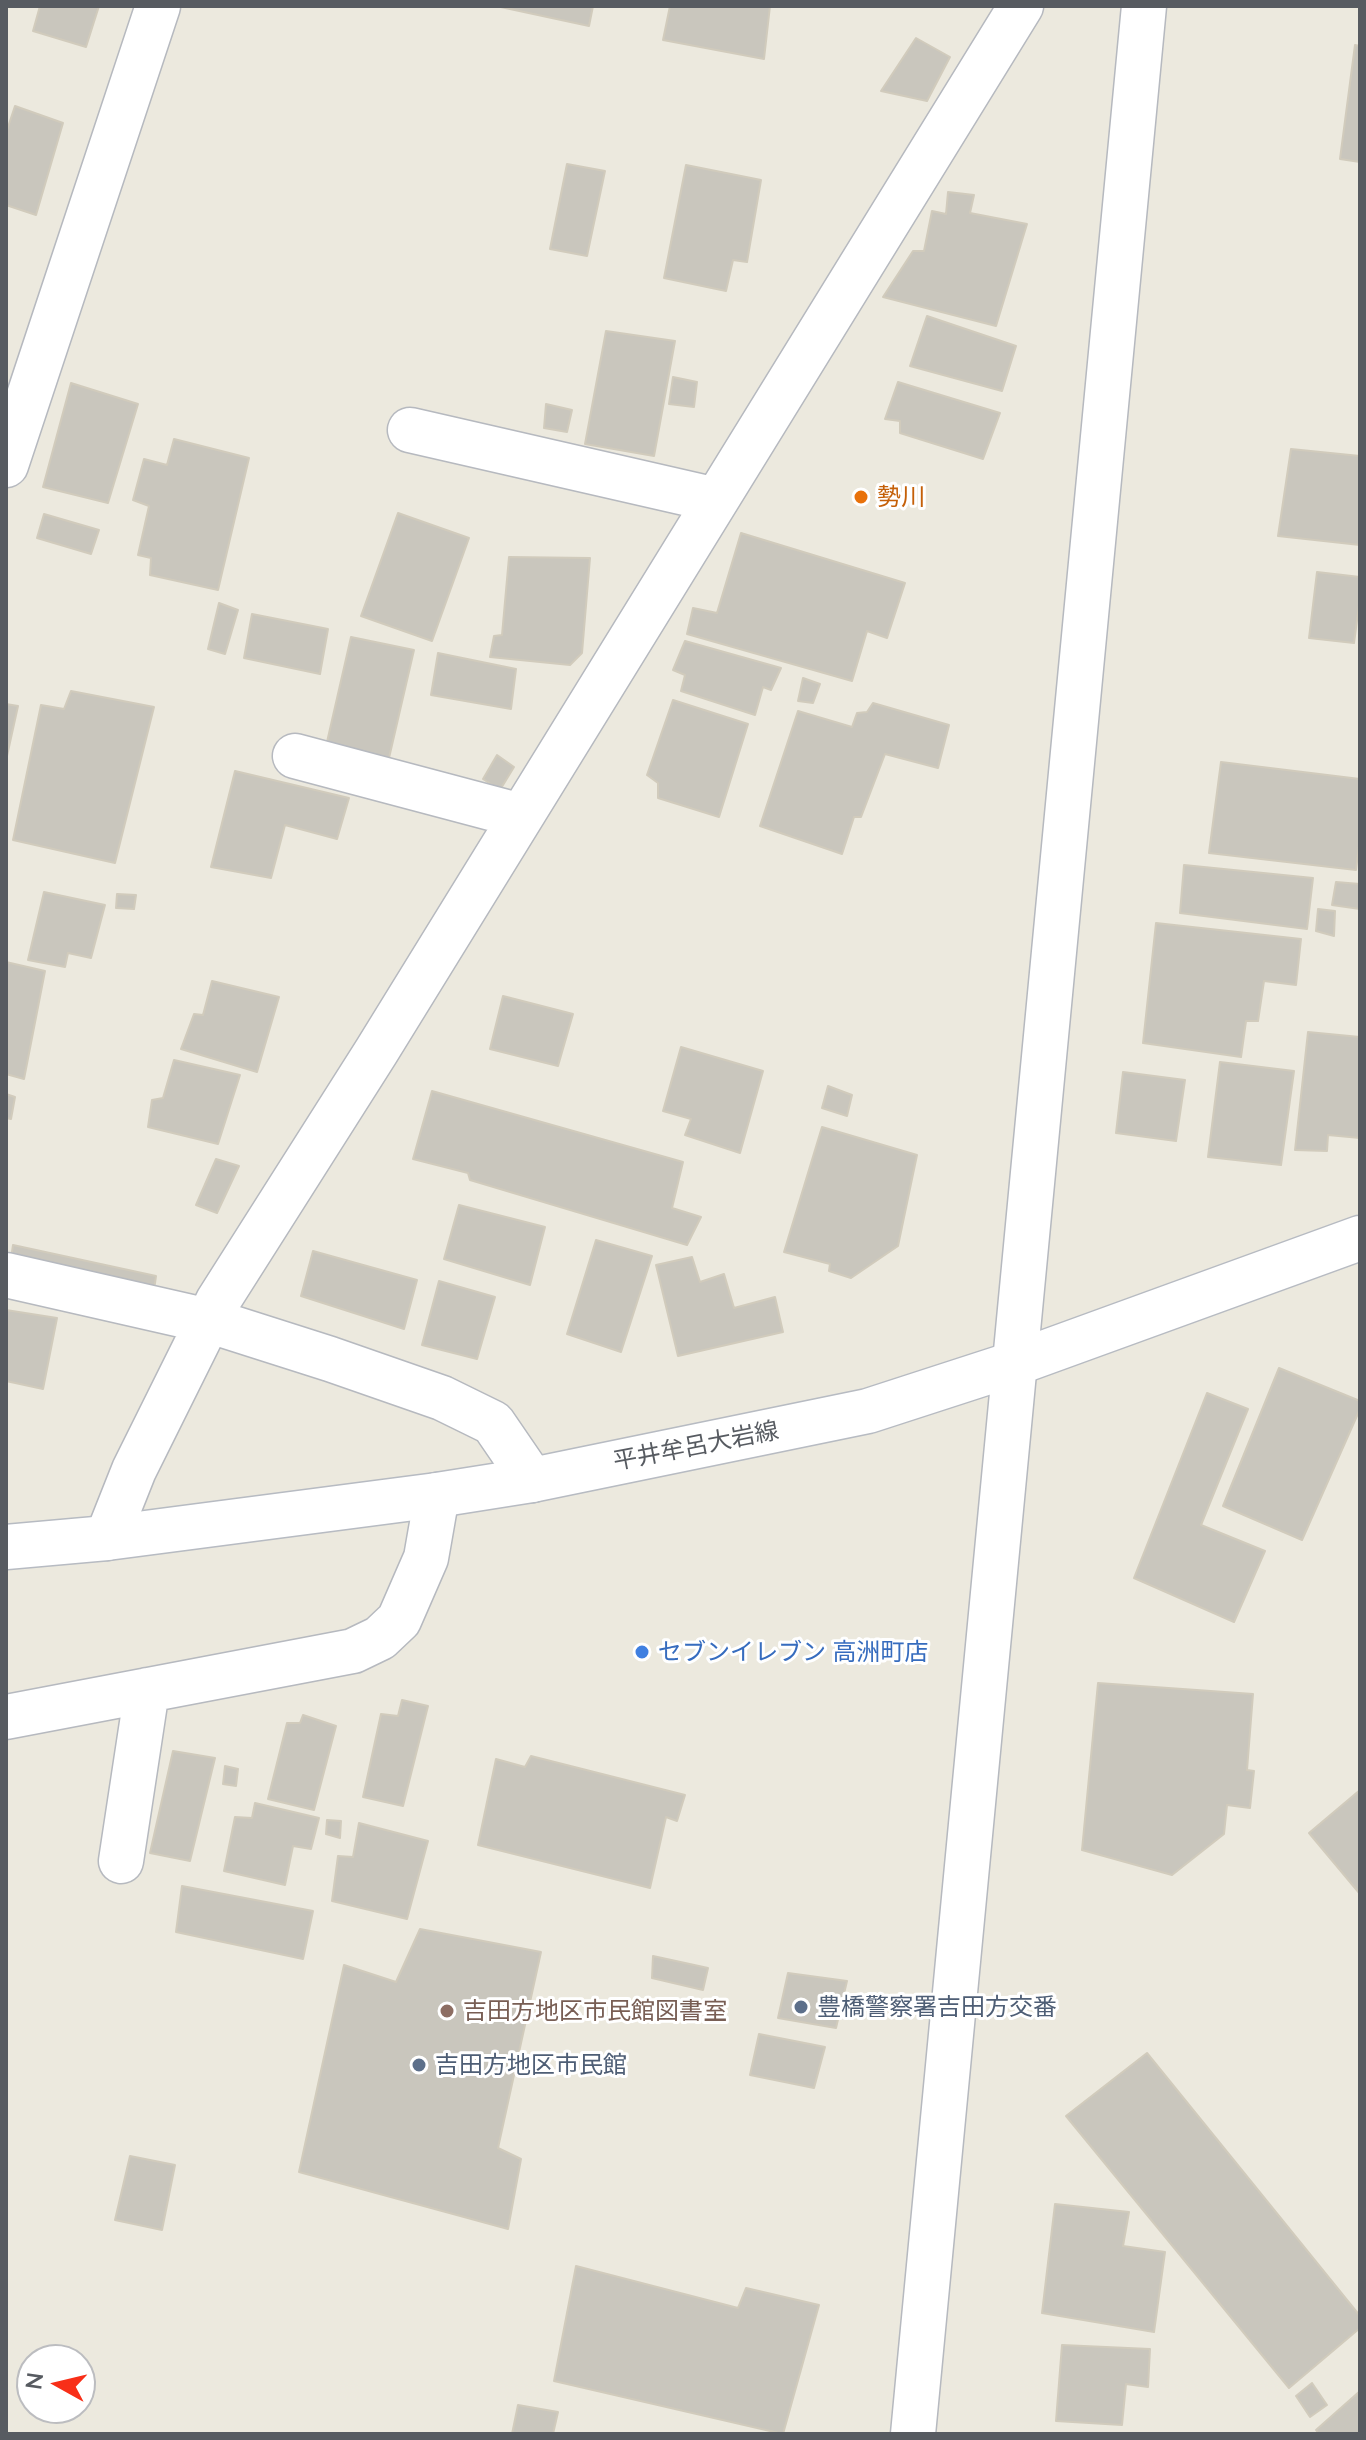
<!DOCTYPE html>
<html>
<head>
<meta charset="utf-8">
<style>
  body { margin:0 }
  #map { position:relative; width:1366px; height:2440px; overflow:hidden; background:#ece9de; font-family:Lato,sans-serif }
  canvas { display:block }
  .frame { position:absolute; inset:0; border:8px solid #575b61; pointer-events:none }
  .north { position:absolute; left:16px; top:2344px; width:80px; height:80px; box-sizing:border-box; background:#fff; border:2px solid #bcbdc0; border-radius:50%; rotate:278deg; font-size:22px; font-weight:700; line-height:32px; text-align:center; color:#575b61 }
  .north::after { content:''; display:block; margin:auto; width:28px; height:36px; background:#f82f18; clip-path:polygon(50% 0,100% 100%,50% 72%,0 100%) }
</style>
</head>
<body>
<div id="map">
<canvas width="1366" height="2440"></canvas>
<div class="frame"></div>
<div class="north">N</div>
</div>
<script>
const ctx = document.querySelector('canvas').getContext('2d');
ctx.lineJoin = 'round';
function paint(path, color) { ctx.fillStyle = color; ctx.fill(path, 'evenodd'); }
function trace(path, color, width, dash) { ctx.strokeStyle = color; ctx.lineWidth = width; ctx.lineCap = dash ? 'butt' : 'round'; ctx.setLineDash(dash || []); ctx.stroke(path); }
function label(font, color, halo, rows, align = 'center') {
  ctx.font = font + ' Lato,"Noto Sans JP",sans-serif'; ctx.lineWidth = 6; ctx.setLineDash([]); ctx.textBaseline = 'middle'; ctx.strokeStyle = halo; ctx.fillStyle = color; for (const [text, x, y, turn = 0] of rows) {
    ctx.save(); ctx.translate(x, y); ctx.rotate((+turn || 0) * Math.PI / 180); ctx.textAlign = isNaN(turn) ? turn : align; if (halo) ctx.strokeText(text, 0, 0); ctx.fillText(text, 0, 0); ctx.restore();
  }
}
const building = new Path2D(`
  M40,6H99L86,47L33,31Z
  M496,6H593L589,26Z
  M670,6H770L764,59L663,40Z
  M916,38L950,57L927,101L881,91Z
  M1355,45L1360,46V162L1340,159Z
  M15,106L63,123L36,215L6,205V133Z
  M567,164L605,171L587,256L550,249Z
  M686,165L761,180L747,262L733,260L726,291L664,278Z
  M948,192L974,195L970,213L1027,224L996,326L883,297L913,251H924L932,211L946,214Z
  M927,316L1016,346L1002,391L910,366Z
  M606,331L675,341L654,456L585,444Z
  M673,377L697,382L694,407L669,404Z
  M898,382L1000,413L983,459L900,433V421L885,419Z
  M71,383L138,404L108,503L43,487Z
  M546,404L572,410L567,432L544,428Z
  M174,439L249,458L218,590L150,575L151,558L138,555L149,506L133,500L144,459L167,465Z
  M1291,449L1360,456V545L1278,536Z
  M398,513L469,538L432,641L361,616Z
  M44,514L99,530L91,554L37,538Z
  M741,533L905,583L887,638L867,631L852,681L687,634L693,608L717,613Z
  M509,557L590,558L582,653L570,665L490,657L494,636L502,635Z
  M1317,572L1360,577V598L1354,643L1309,638Z
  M219,603L238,610L225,654L208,649Z
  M252,614L328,629L320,674L244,658Z
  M351,637L414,650L389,758L327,742Z
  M685,641L781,668L771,690L763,687L755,715L681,691L685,675L673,670Z
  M438,653L516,669L511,709L431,695Z
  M803,678L820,684L813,703L798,701Z
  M71,691L154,707L115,863L13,840L41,705L64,709Z
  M673,700L748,724L719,817L658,798V783L647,775Z
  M873,703L949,725L938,768L885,754L861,817H854L842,854L760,826L798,711L852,727L857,713L867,712Z
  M6,704L18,706L7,756H6Z
  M497,755L514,767L500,790L483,779Z
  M1221,762L1360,779V838L1356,870L1209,853Z
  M235,771L349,798L337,839L285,825L271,878L211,867Z
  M1184,865L1313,878L1307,929L1180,913Z
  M1336,882L1360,884V909L1332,905Z
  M44,892L105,905L91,958L68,953L65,967L28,960Z
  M117,894L136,895L134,909L116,908Z
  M1318,909L1335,911L1334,936L1316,931Z
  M1156,923L1301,939L1296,985L1264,981L1258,1021H1246L1241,1057L1143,1043Z
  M6,962L45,971L24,1079L6,1074Z
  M212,981L279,997L257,1072L181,1049L194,1014L203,1015Z
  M503,996L573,1014L558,1066L490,1049Z
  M1308,1032L1360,1037V1138L1328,1135L1327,1151L1295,1150Z
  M681,1047L763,1071L740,1153L685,1135L691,1119L663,1111Z
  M174,1060L240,1075L218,1144L148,1127L152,1100L163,1098Z
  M1220,1062L1294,1071L1281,1165L1208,1157Z
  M1123,1072L1185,1080L1176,1141L1116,1133Z
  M828,1086L852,1095L847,1116L822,1108Z
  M432,1091L683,1162L672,1208L701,1217L687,1245L470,1180L468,1173L413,1159Z
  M6,1094L15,1097L11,1119L6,1118Z
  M822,1127L917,1155L898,1246L851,1278L829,1271L830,1264L784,1252Z
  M216,1159L239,1166L217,1213L196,1205Z
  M459,1205L545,1227L530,1285L444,1259Z
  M596,1240L652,1256L621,1352L567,1334Z
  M13,1245L156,1276L154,1290L11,1259Z
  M313,1251L417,1280L404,1329L301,1296Z
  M692,1257L700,1282L724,1274L734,1308L775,1297L783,1332L678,1356L656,1265Z
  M439,1281L495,1297L477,1359L422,1345Z
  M6,1310L57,1318L43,1389L6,1381Z
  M1279,1368L1360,1401V1409L1302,1540L1223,1506Z
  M1207,1393L1248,1409L1201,1525L1265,1551L1234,1622L1134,1578Z
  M1098,1683L1253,1694L1247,1770L1254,1771L1250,1808L1227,1805L1224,1834L1172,1875L1082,1850Z
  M402,1700L428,1706L403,1806L363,1797L381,1714L398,1716Z
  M303,1715L336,1726L314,1810L268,1799L287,1723H300Z
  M173,1751L215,1758L190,1861L150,1853Z
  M531,1756L685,1795L677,1821L666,1817L650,1888L478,1845L496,1759L525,1767Z
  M225,1766L238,1769L236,1786L223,1784Z
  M1360,1790V1894L1309,1833Z
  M255,1803L319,1818L311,1849L293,1846L285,1885L224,1871L235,1817L252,1818Z
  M327,1820L341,1821L340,1838L326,1834Z
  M359,1823L428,1841L407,1919L332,1901L338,1856L353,1857Z
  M182,1886L313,1911L303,1959L176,1932Z
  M420,1929L541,1952L498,2148L521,2159L508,2229L299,2172L344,1965L396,1982Z
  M653,1956L708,1968L703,1990L652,1978Z
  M788,1973L847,1981L836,2028L778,2018Z
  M759,2034L825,2047L814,2088L750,2075Z
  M1147,2053L1360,2316V2328L1289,2388L1066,2116Z
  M130,2156L175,2165L162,2230L115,2220Z
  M1055,2204L1129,2212L1123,2246L1165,2252L1154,2332L1042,2313Z
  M576,2266L738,2308L746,2288L819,2305L783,2434L554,2381Z
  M1062,2345L1150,2349L1148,2387L1126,2384L1122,2425L1056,2421Z
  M1312,2383L1327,2405L1310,2417L1296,2396Z
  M1360,2391V2434H1319L1316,2430Z
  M518,2405L558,2412L553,2434H512Z`);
paint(building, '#c9c6bd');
trace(building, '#d1cbbc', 2);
const minor = new Path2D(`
  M410,430L716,500
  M6,465L158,6
  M295,756L521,816
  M6,1275L217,1323L330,1359L442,1398L493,1423L532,1480
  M107,1538L134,1470L218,1301L376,1052L1021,6
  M6,1717L353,1651L380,1638L399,1620L426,1558L437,1495
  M121,1861L147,1690`);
const tertiary = new Path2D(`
  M913,2434L1144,6`);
const secondary = new Path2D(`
  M6,1547L107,1538L437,1495L532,1480L868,1411L1016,1363L1360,1238`);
trace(minor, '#b6b9bf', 47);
trace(tertiary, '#b6b9bf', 47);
trace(secondary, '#b7bbc2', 47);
trace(minor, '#fff', 44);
trace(tertiary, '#fff', 44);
trace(secondary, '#fff', 44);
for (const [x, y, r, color] of [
  [861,497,8,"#e8710a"],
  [642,1652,8,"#3f7fe0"],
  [801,2007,8,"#5c6f8a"],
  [447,2011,8,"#8d6e63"],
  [419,2065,8,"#5c6f8a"]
]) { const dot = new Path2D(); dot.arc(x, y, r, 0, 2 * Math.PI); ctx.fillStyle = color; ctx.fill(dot); trace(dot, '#fff', 3); }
label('24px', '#c56008', '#fff', [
  ["勢川",877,497]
], 'left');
label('24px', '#575b61', '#fff', [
  ["平井牟呂大岩線",696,1446,-11]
]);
label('24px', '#366cbe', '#fff', [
  ["セブンイレブン 高洲町店",658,1652]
], 'left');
label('24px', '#4e5e75', '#fff', [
  ["豊橋警察署吉田方交番",817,2007],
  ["吉田方地区市民館",435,2065]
], 'left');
label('24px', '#785e54', '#fff', [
  ["吉田方地区市民館図書室",463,2011]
], 'left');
</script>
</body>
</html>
